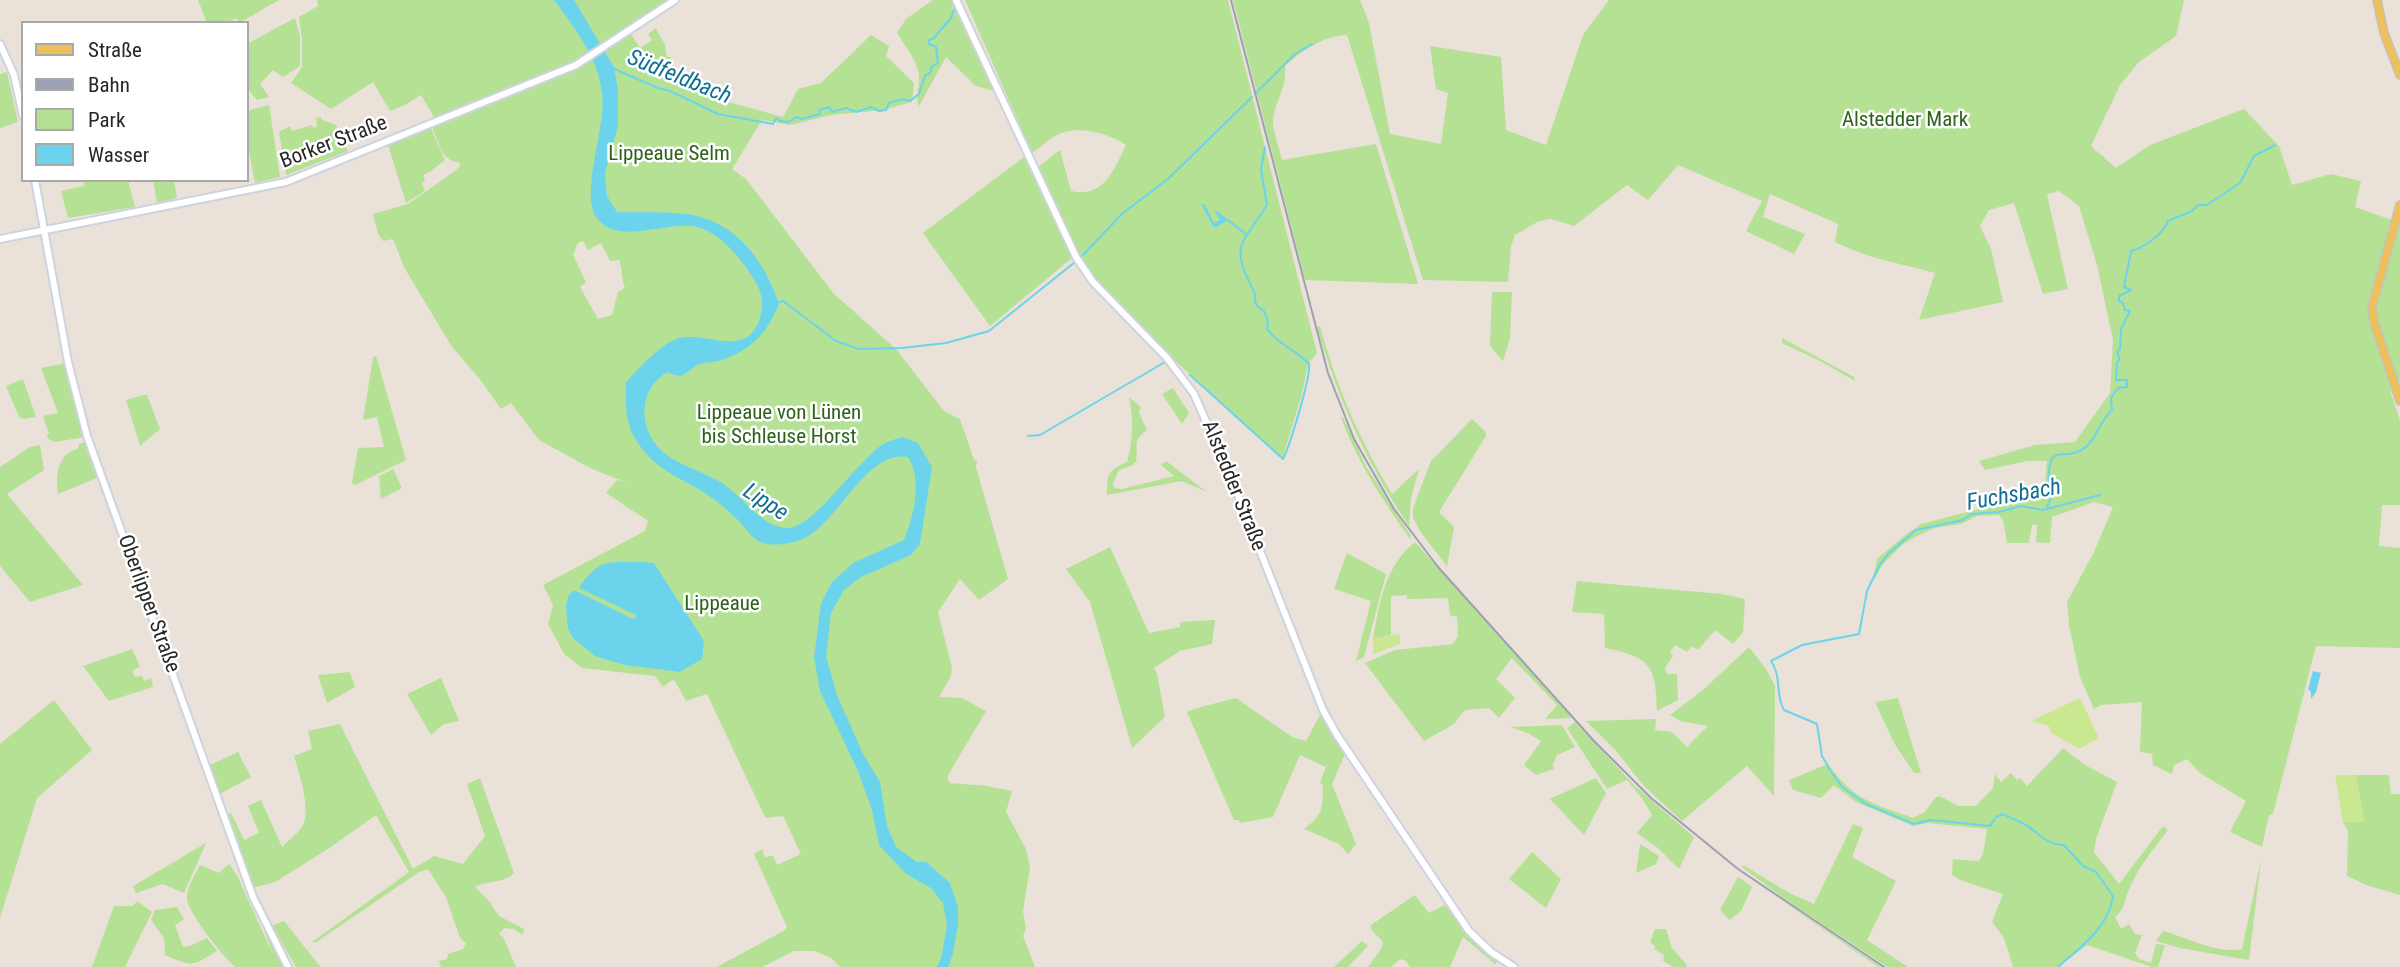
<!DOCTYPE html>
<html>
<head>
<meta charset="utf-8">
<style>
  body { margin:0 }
  #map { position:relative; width:2400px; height:967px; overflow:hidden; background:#eae1d9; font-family:"Roboto Condensed",sans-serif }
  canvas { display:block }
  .legend { position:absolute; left:21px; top:21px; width:228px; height:161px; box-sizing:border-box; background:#fff; border:2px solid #a9a9a9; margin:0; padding:9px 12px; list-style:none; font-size:21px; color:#272727 }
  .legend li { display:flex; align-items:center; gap:14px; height:35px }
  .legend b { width:35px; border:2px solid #a9a9a9 }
</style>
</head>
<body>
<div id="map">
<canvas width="2400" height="967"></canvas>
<ul class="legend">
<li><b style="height:9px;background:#eec059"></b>Straße</li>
<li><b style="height:9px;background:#9ca1b2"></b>Bahn</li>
<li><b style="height:19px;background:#b5e195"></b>Park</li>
<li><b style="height:19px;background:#6bd4ec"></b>Wasser</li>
</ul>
</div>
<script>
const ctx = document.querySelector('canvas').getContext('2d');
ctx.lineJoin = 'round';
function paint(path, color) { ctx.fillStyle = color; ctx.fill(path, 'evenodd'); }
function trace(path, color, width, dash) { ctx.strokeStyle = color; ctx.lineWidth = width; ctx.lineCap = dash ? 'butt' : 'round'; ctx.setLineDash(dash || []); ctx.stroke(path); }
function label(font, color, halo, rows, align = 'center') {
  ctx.font = font + ' "Roboto Condensed",sans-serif'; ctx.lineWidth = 5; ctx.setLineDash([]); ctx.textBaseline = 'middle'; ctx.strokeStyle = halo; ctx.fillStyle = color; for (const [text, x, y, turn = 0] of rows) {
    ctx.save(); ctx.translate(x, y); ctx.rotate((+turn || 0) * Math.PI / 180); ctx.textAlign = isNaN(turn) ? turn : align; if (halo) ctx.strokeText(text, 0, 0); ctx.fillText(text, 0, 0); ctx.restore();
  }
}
paint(new Path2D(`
  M198,0H279L239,23L237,18L225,23H207Z
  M317,0H668L627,28L640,48L652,40L648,34L656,28L665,45L667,57H671V66L669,70L672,77L721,100L783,117L798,89L821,83L871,35L889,46L886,56L914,83L912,102L883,110L831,115L790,125L762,120L732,169L746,179L834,294L896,349L944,411L960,419L974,460L977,461L976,467L1008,579L979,600L960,579L938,612L952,668L951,676L939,697L962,698L986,711L947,777L950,783L987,786L1012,791L1006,812L1026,849L1030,867L1023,911L1026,928L1023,936L1035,967H840L831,958L814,951H794L762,967H717L785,930L787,927L754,854L762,849L765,857L773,856L777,865L801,854L799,850L783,816L766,818L764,815L707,694L686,701L675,681L672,680L663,687L655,676L582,668L564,654L548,624L553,605L543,585L645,531L648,521L606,493L617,480L632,485L590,468L539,440L511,403L501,409L479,378L452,347L405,269L393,239L383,241L378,234L373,214L408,204L455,171L460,166L459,162C442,162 439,143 433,129V126L440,122L434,117L421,95L403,106L390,111L373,82L331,109L291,83L302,67V39L299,17L318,6ZM583,241L588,250L601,243L610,261L619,260C623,270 621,279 625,288L618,292L612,315L598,319L580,287L586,282L573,255L578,243Z
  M933,0H952L997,92L976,86L946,57L919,106C915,95 919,89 919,78C919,63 905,46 897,33L906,19Z
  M965,0H1228L1317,353L1308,364L1302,394L1283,457H1280L1172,358L1092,274L1077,251L1038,167L1060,150L1071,191C1103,199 1114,170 1126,145C1107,133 1077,124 1055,136C1047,141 1039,148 1032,153Z
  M1233,0H1360L1369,23L1390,134L1441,144L1448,93L1436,89L1430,46L1501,57L1506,130L1546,145L1583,35L1609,0H2184L2176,36L2139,62L2120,85L2091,146L2116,168L2150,145L2244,109L2279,146L2292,185L2331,174L2361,181L2355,207L2392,220L2369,301L2372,323L2390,376L2391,393L2400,420V505H2382L2379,546L2400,548V648L2316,646L2273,814L2269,815L2262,847L2230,832L2246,801L2200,773L2187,759L2174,765L2172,774L2153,765L2152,754L2140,752L2142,702L2101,705L2094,709L2080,677L2069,625L2067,602L2094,552L2113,507L2094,502L2052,517L2050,543L2036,542L2037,525H2032L2029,543H2007L2003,520L1999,515L1977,516L1961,524L1934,528L1915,537L1902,545L1883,564L1873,582L1877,559L1904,536L1921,524L2044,492L2047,461H2027L1985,470L1979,461L2035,445L2075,442L2110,393L2113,340L2097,265L2079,206L2059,191L2047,194L2068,289L2043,294L2014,203L1989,210L1980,226L1991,249L2003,302L1919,320L1935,273C1899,263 1869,259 1835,242L1838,224L1770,194L1763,217L1805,234L1794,254L1746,231L1762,201L1678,165L1648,200L1627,185L1574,226L1551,219L1539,221L1515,235L1511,246L1508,282L1423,280L1347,35C1325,35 1300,52 1285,66C1287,91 1274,101 1273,121C1273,133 1279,147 1282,160L1376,144L1418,284L1305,280Z
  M295,18L300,36V66L283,77L273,70L260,84L269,97L257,100L247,88V44Z
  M7,72L18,122L0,128V74Z
  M269,105L280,177L255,183L247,140V111Z
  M321,117L322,120L336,125L348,151L286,175L279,132L290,126L292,131L312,125L314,128L317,126L316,118Z
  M431,128L445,160L431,171L423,175L425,180L422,184L425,191L406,203L388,145Z
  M1024,157L1072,258L990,326L923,233Z
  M83,180H128L135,207L68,218L61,191L84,186Z
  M153,180H174L177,198L157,203Z
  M2400,218V382L2398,383L2376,317L2377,301Z
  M1492,292H1512L1510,339L1503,361L1490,346Z
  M1320,326C1336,386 1360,441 1392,494L1419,469L1411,498L1409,526C1367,464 1338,399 1317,327Z
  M1782,338L1854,377L1855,381L1820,361L1782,343Z
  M376,356L406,460L355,485L352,483L358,448L384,447L377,417L363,420L373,357Z
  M66,363L85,437L55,442L48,439L47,435L49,434L43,416L58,413L41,368Z
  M23,379L36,417L23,419L19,417L6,386Z
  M1173,388L1189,413L1182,424L1162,394Z
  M144,395H147L160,429L140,446L126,400Z
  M1129,397L1141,407L1139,413L1147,430C1131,442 1139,444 1136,462L1131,466L1119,470L1113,483L1114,488L1122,489L1174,476L1161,465L1166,461L1207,492L1182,481L1107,495C1107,474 1107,471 1127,462C1133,441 1134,418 1129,397Z
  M1343,417L1367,468L1411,536L1410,539C1383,501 1357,461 1341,418Z
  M1472,419L1485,431L1486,436L1439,512L1454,527L1447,566L1422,534L1413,518V508L1431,461Z
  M86,442L99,477L58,494C55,476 58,453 78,449L79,444Z
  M40,445L44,470L7,494L83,585L30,602L0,566V467L30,447Z
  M393,469L402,488L381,499L379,476Z
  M1415,542L1572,718L1545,719L1557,705L1512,658L1496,679L1515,698L1499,718L1489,708L1465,710L1454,724L1424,741L1365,663L1395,650L1453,644L1458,636L1457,617L1450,615L1448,598L1407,599V595L1391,596V635L1373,639C1379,604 1385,566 1415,542Z
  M1110,547L1149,633L1180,627V622L1215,620L1212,644L1180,651L1154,668L1157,673L1165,717L1132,748L1090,602L1066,569Z
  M1347,553L1386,574L1364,657L1356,661L1371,601L1334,589Z
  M1577,581L1722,594L1745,599L1743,632L1733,644L1715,630L1698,650L1692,646L1687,652L1675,645L1670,653L1673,656L1665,668L1667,674H1677L1678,700L1657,711C1656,665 1650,657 1605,648L1604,614L1572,612Z
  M1749,647L1766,669L1775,686L1774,796L1747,766L1682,821L1643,785L1616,751L1586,721L1656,719L1655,730L1672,732L1687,747L1708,726L1680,721L1670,715L1703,690Z
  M132,649L140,666L132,671L135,677L142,676L144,681L151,678L153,687L109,701L83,666Z
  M350,672L355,687L327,703L318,675Z
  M441,678L459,721L444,724L431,735L407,694Z
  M1236,698L1292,737L1306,741L1322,711L1345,754L1332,784L1356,844L1348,854L1339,844L1304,829C1325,813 1322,808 1323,784L1320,783L1326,767L1300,755L1273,817L1240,823L1239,820H1234L1187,712C1204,705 1219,703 1236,698Z
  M1898,698L1921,773H1914L1894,743L1875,702Z
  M54,700L92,750L37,798L0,918V744Z
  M1575,722L1635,786L1694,837L1679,869L1658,848L1637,833L1652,815L1641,797L1627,780L1607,789L1567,728Z
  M340,724L413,869L434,856L463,864L485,836L467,784L480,778L514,873C503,884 488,880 475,887L489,901L499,916L524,929L523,935L514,929L504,928L499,934L503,937L516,967H441L439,961L447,959L448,954L463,949L466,943L460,938L446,897L428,869L419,872L315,943L312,942L409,872L376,815L328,849L275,882L252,888L227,814L231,813L244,840L259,833L248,806L261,800L282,847C288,841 297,834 302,827C312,812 299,772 294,756L312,749L308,731Z
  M1562,725L1575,747L1557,755L1553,764L1554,769L1536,775L1524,765L1541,741L1528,733L1510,727Z
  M2063,748L2085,765L2117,782L2096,839L2094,852L2119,884L2163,826L2168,830C2153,849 2137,869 2128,892C2124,901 2124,911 2115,917L2121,929L2129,924L2135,934L2142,935L2135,953L2139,959L2151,963L2156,944L2165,945L2158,967H2152L2087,945L2058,967H2013L2004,938L1992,922L2003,894L1960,880L1952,875L1953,859L1979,861L1983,854L1987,829L1928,823L1913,826L1856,802L1834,785L1821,798L1793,790L1789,780L1828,764C1855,801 1872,803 1913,818L1925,812L1935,798L1939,796L1959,806H1976L1993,788L1995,774L2001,782L2011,773L2017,780L2020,778L2027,786Z
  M238,752L251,777L220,794L210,765Z
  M2356,775H2389L2391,794H2400V895L2369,886L2347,876L2348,831L2343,822L2364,821Z
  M1596,778L1606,793L1584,835L1550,799Z
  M1853,824L1863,828L1852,857L1896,881L1867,940L1908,967H1887L1782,897L1742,867L1743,865L1789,893L1814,904Z
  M206,843L184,893L163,884L136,893L133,886Z
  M1640,844L1659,856L1656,864L1636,873Z
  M1532,852L1561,879L1546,908L1509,879Z
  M2261,860L2249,960L2180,948L2156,941L2163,931C2189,938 2215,954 2242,949Z
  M229,864L237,875L273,955L263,927L286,967H235C224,957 186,912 187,897C187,887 195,875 200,865L219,873Z
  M1739,871L1881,967H1878Z
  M1738,877L1752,887L1741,911L1730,920L1720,910Z
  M1415,895L1429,913L1445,905L1469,935L1500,958L1495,964L1463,937L1450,967H1410L1406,961L1400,959L1391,967H1368L1381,949L1383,942L1371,929V925Z
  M137,901L152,912L125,967H92L114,906H133Z
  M177,907L184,919L175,925L183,947L190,946L207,938L217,951C190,967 194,967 165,955L164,938L151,920L155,910Z
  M284,921L318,964L321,967H296L272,926Z
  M1655,929H1666L1672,948L1687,965L1686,967H1674L1663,961L1664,955L1654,949L1655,946L1650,942Z
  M1362,941L1368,946L1348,967H1334Z`), '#b5e195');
paint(new Path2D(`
  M1400,634V644L1373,654V639Z
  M2080,698L2099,738L2079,749L2050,732L2049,726L2031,721Z
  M2335,775H2356L2364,821L2343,822Z`), '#cae890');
paint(new Path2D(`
  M554,0H574L614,67L618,90V126L605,173L607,196L617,212C640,213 671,211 693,215C739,225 765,262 779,304C767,333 753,349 722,360C714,363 703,361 696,366C682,374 685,380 667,372C639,389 637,427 661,450C673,463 706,473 722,483C743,496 761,527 787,528C812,530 858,460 882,445C888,441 896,439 902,437L918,443L932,467L920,544L911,555L861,577L844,590L831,613L826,656L837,695L863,754L880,782L887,826L896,847L917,862H926L950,883L958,907V924L953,954L948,967H937L941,959L947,925L943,903L931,888L906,874L879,845L872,810L858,771L820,691L814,657L821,603L832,582L853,563L904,540C914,516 923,479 908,457C865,450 839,523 803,539C791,544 768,548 757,540C750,536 745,527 739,521C731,513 723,506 715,500C687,479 658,474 638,443C625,424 625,404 626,382C640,368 655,349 674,340C700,327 744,361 759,321C764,307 763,294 755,281C743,261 725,238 703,229C673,216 619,249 597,218C579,193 607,127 602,93C598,57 575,29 554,0Z
  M1201,204L1205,205L1214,223L1220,220L1214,209L1228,220L1214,228Z
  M643,562L654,563L704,641L702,659L680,672L625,665L595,656L573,638L568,629L566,606L568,597L574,590L633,619L636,618V615L579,588C600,557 608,563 643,562Z
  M2313,671L2321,673L2316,692L2311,699V692L2308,689Z`), '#6bd4ec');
trace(new Path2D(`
  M612,68L658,88L670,91L718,114L773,124L776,118L780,121L789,122L796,117L802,119L820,114L819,110L829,107L832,112L846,108L856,112L871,107L879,111L886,110L889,103L903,99L910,101L919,94L925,76L931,72V67L938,63L936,47L929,44V40L933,39L951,18L954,10
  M1255,94L1295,54L1312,44
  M1247,235L1267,205L1261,169L1265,147
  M1081,257L1123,213L1168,179L1252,97
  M777,303L783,301L836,341L859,349L902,348L946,343L989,331L1075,262
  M1190,375L1283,459C1290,445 1311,377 1309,364C1297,350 1278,345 1267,329L1268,321L1264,311C1256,308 1254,302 1255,294C1246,274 1232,255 1247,235L1228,220
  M1028,436L1040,435L1165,362
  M2047,507L2052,496L2049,492C2046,433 2063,467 2087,446C2098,435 2100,421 2112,410L2111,398L2118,388L2127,387V380H2116L2117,362L2120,360L2117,352L2120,349L2121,329L2130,311L2125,310L2123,303L2119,301V296L2131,290L2124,287L2131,251C2143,248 2164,234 2168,221L2192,211L2198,205H2207L2240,183L2254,156L2275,145
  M2058,967C2081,947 2109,927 2113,896L2096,872L2083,866L2064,845C2047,846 2037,831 2024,824C2017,820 2010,818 2003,814L1996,817L1990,826L1931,820L1914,824L1866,804L1842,787L1830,770L1822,756L1817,724L1784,710C1775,695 1782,676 1771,661L1802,645L1859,634L1867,591L1879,566L1888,554L1916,530L1963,520L1971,514L1999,512L2021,506L2043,510L2100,495`), '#6bd4ec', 2);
const secondary = new Path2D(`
  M956,0L1076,257L1093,282L1167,358L1194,394L1232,480L1323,710L1337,735L1469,931L1491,952L1514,967
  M0,44L14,75L23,116
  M35,180L68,362L87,436L253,897L288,967
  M0,239L286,182L576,65L675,0`);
const primary = new Path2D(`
  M2377,0L2384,33L2400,75
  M2400,205L2372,307L2374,322L2400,401`);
trace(secondary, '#ced3e1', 10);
trace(primary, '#c3c3c3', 10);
trace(secondary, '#fff', 6);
trace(primary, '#eec059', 7);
trace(new Path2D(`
  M1231,0L1328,373L1354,439L1394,509L1438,567L1594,741L1651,798L1738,869L1884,967`), '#9ca1b2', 2);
label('21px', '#2e621a', '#fff', [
  ["Alstedder Mark",1905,121],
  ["Lippeaue Selm",669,155],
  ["Lippeaue von Lünen",779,414],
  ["bis Schleuse Horst",779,438],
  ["Lippeaue",722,605]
]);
label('21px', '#272727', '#fff', [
  ["Borker Straße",334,143,-21],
  ["Alstedder Straße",1233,486,68],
  ["Oberlipper Straße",148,604,70]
]);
label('italic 23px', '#0f7094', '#fff', [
  ["Südfeldbach",679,78,22],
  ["Fuchsbach",2014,496,-10],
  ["Lippe",765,503,33]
]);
</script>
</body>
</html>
